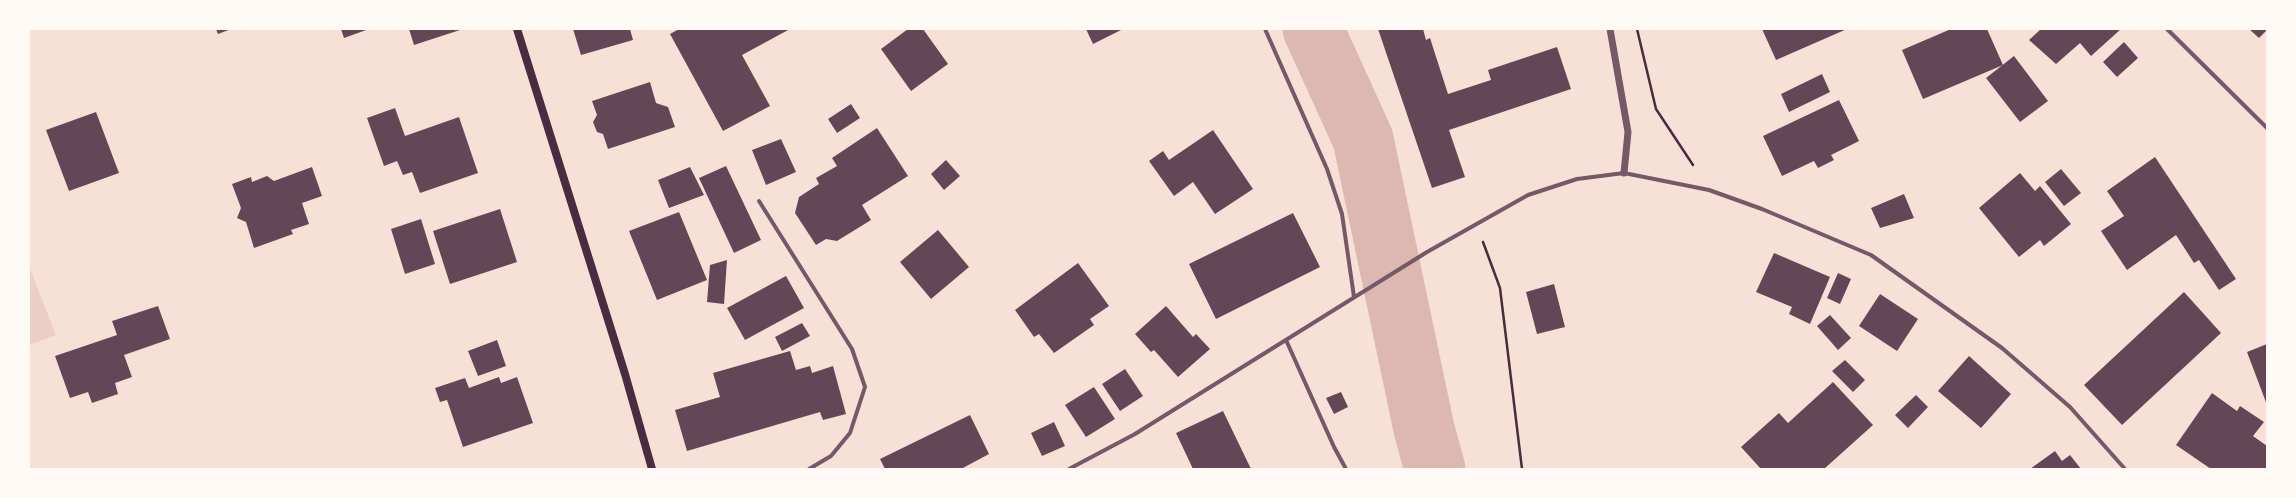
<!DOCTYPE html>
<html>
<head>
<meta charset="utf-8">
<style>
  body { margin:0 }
  #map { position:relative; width:2296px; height:498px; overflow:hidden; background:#f7e1d7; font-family:"Public Sans",sans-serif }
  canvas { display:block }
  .frame { position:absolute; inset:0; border:30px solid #fffaf5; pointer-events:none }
</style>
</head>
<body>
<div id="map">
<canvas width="2296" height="498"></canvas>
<div class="frame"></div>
</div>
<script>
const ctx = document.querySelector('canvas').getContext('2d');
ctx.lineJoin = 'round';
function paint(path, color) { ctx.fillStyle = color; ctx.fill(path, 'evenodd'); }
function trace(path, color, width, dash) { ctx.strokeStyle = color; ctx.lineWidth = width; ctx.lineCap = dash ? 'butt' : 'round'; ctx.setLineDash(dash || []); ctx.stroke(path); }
paint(new Path2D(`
  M29,266L56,335L29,345Z`), '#ebcfc5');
trace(new Path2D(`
  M1313,29L1363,139L1424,429L1435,469`), '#dcb8b0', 61);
paint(new Path2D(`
  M216,29H231L218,34Z
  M341,29H369L344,38Z
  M409,29H463L414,45Z
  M573,29H630L633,40L581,55Z
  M679,29H790L742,55L770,106L723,131L670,34Z
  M908,29H923L948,64L911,91L881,49Z
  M1086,29H1123L1093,44Z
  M1378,29H1423L1426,40L1430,38L1448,94L1491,80L1488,70L1557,47L1571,89L1449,130L1465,177L1432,188Z
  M1762,29H1847L1776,60Z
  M1951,29H1987L2003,65L1923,99L1902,50Z
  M2041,29H2121L2091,56L2080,43L2056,64L2029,40Z
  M2249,29H2267V30L2259,38Z
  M2124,42L2138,58L2117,77L2103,62Z
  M2014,56L2048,101L2020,122L1986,78Z
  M1822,74L1830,92L1789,112L1781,94Z
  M650,82L656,103L668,107L675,127L608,149L603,134L597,132L593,122L597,115L592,101Z
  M1839,100L1859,141L1831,155L1834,160L1818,168L1814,161L1782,176L1763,136Z
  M851,104L860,118L837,133L828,119Z
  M395,108L405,136L459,117L478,173L420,193L412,172L403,175L397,161L384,166L367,118Z
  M96,112L119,173L69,191L46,130Z
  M877,128L908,176L862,205L871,220L837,241L826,239L816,245L795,213L799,197L819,184L816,178L837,166L832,158Z
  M1213,130L1253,189L1215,214L1193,182L1174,196L1149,161L1163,151L1169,160Z
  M781,139L796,172L766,185L752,150Z
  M2155,157L2236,279L2219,290L2199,260L2194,263L2176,235L2127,270L2101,231L2124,216L2107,191Z
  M946,160L960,176L944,190L931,174Z
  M726,166L761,240L734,253L699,178Z
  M312,167L322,196L302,203L309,224L291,230L293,234L254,248L246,222L237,218L241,208L232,184L251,177L252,182L267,176L274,181Z
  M690,167L704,195L669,208L658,180Z
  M2061,169L2081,193L2064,206L2045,182Z
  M2020,173L2035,191L2040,186L2071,224L2044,246L2040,240L2019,257L1979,208Z
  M1904,194L1914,218L1880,228L1871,208Z
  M500,209L517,262L450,284L433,231Z
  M679,212L707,280L657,300L629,231Z
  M1293,213L1320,267L1216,319L1189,264Z
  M421,219L435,264L405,274L391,229Z
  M938,230L969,267L931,299L900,262Z
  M1774,253L1830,277L1810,324L1789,314L1792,307L1756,292Z
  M727,260L724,304L707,302L710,265Z
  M1078,263L1109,306L1090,319L1094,325L1054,353L1039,334L1034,337L1015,310Z
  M1838,273L1851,279L1840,304L1827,298Z
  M786,276L804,308L745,340L727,308Z
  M1554,284L1565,327L1537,334L1526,292Z
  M2184,292L2221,333L2122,425L2084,385Z
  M1880,294L1918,319L1897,351L1859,326Z
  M158,306L170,339L124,355L132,377L115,383L118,394L92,403L88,392L70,398L55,356L117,335L112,321Z
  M1166,306L1193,337L1196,334L1210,349L1178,377L1154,350L1151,352L1135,334Z
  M1830,315L1851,338L1838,350L1817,326Z
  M802,323L810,336L782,351L775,337Z
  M497,340L506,366L478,376L468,351Z
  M2267,344V405L2247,352Z
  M790,351L796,370L810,366L812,373L833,366L846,414L823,420L820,412L687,451L675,410L720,397L713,373Z
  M1969,356L2011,394L1981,428L1938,391Z
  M1845,360L1865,380L1853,392L1832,371Z
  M1125,369L1143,396L1120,411L1102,384Z
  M499,377L501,383L517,377L533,423L463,447L447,400L440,402L435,388L465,378L469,388Z
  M1833,382L1873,425L1824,469H1761L1741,447L1779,413L1788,423Z
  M1094,387L1115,419L1086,437L1065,405Z
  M1341,392L1348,407L1334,414L1326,398Z
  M2212,393L2237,411L2240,406L2264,422L2253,436L2267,446V469H2211L2176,445Z
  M1916,395L1928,407L1908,428L1895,415Z
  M1223,411L1251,469H1193L1176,433Z
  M970,415L989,454L961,469H885L880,459Z
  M1054,422L1065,446L1042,456L1031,433Z
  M2055,451L2062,461L2070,455L2081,469H2030Z`), '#644757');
trace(new Path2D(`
  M1637,29L1656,109L1693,165
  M1483,242L1500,288L1522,469`), '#4a2c40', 2.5);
trace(new Path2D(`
  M1265,29L1327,169L1342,214L1354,297
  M2167,29L2267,128
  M759,201L852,349L865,387L850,433L831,456L809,469
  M1286,340L1334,447L1346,469
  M1069,469L1135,434L1427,252L1528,195L1577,179L1624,173L1709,190L1762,209L1871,255L2002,348L2070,407L2125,469`), '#755966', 4);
trace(new Path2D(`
  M1610,29L1628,132L1624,173`), '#755966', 7);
trace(new Path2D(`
  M517,29L625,374L652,469`), '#4a2c40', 8);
</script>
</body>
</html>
